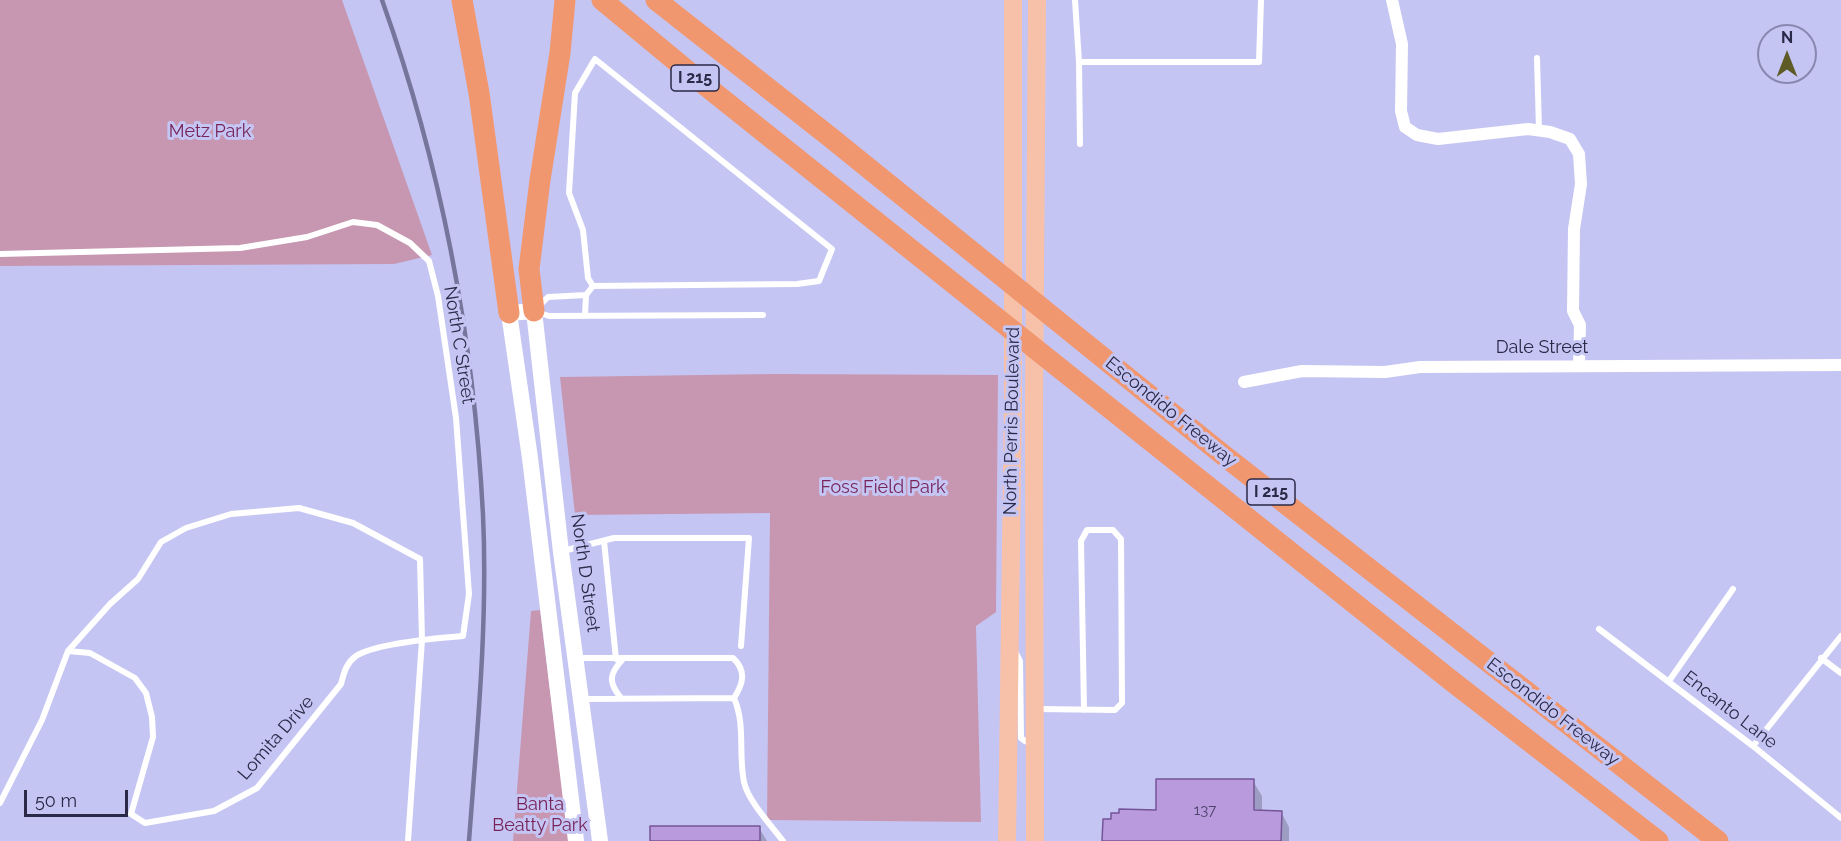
<!DOCTYPE html>
<html>
<head>
<meta charset="utf-8">
<style>
  body { margin:0 }
  #map { position:relative; width:1841px; height:841px; overflow:hidden; background:#c5c5f4; font-family:Raleway,sans-serif }
  canvas { display:block }
  .north { position:absolute; left:1757px; top:24px; width:60px; height:60px; box-sizing:border-box; background:#c5c5f4; border:2px solid #8787af; border-radius:50%; rotate:0deg; font-size:16px; font-weight:700; line-height:24px; text-align:center; color:#2a2947 }
  .north::after { content:''; display:block; margin:auto; width:21px; height:27px; background:#5f5b27; clip-path:polygon(50% 0,100% 100%,50% 72%,0 100%) }
  .scale { position:absolute; left:24px; top:790px; width:104px; height:27px; box-sizing:border-box; border:3px solid #2a2947; border-top:0; padding-left:8px; font-size:18px; line-height:21px; white-space:nowrap; color:#2a2947; -webkit-text-stroke:4px #c5c5f4; paint-order:stroke }
</style>
</head>
<body>
<div id="map">
<canvas width="1841" height="841"></canvas>
<div class="north">N</div>
<div class="scale">50 m</div>
</div>
<script>
const ctx = document.querySelector('canvas').getContext('2d');
ctx.lineJoin = 'round';
function paint(path, color) { ctx.fillStyle = color; ctx.fill(path, 'evenodd'); }
function trace(path, color, width, dash) { ctx.strokeStyle = color; ctx.lineWidth = width; ctx.lineCap = dash ? 'butt' : 'round'; ctx.setLineDash(dash || []); ctx.stroke(path); }
function label(font, color, halo, rows, align = 'center') {
  ctx.font = font + ' Raleway,sans-serif'; ctx.lineWidth = 6; ctx.setLineDash([]); ctx.textBaseline = 'middle'; ctx.strokeStyle = halo; ctx.fillStyle = color; for (const [text, x, y, turn = 0] of rows) {
    ctx.save(); ctx.translate(x, y); ctx.rotate((+turn || 0) * Math.PI / 180); ctx.textAlign = isNaN(turn) ? turn : align; if (halo) ctx.strokeText(text, 0, 0); ctx.fillText(text, 0, 0); ctx.restore();
  }
}
paint(new Path2D(`
  M0,0H342L432,255L394,264L0,266Z
  M772,374L998,375L996,612L976,626L981,822L767,820L770,513L575,515L560,377Z
  M540,610L569,841H513L531,611Z`), '#c797b1');
paint(new Path2D(`
  M1253,781L1262,796V812H1281L1289,827V841H1104L1158,811Z
  M759,828L767,841H651Z`), '#0003');
const building = new Path2D(`
  M1156,779H1254V810L1282,811L1281,841H1102L1103,819H1111V813H1119V809L1156,810Z
  M650,826H760V841H650Z`);
paint(building, '#b89add');
trace(building, '#745497', 1.5);
trace(new Path2D(`
  M1075,0L1079,62H1259L1261,0
  M1537,58L1539,130
  M595,59L832,249L819,281L797,284L593,286L588,278L583,230L569,193L575,93Z
  M1079,62L1080,144
  M0,254L240,248L307,237L353,222L377,225L410,243L429,261L438,296L456,418L469,594L463,636C438,638 376,643 356,656C346,663 344,673 341,684L257,788L214,811L145,823L131,814L153,737L152,717L146,693L135,678L90,653L68,651
  M539,306L548,297L586,295
  M537,312L549,316L763,315
  M585,315L586,295L593,286
  M604,541L616,659
  M563,551L614,538H749L741,646
  M1599,629L1753,746L1841,818
  M1015,651L1020,661L1021,738L1025,741L1032,743
  M577,658H733C747,671 743,684 734,698L582,699
  M1821,658L1841,673
  M1669,681L1733,589
  M621,698C608,682 609,674 623,659
  M734,698C746,726 738,753 744,782C748,801 771,825 783,841
  M1037,709L1115,710L1122,703L1121,539L1113,530H1087L1081,541L1084,710
  M1753,746L1841,636
  M0,803L42,720L68,651L110,604L138,579L161,542L186,528L231,514L299,508L353,523L420,559L422,640L408,841`), '#fff', 6);
trace(new Path2D(`
  M1392,0L1402,44L1401,111L1405,127L1417,135L1438,139L1528,129L1550,132L1570,139L1579,154L1581,184L1574,229L1573,311L1580,325L1579,366
  M1244,382L1302,371L1385,372L1420,367L1841,365`), '#fff', 12);
trace(new Path2D(`
  M576,841L530,458L509,313L534,311L561,552L600,841`), '#fff', 16);
trace(new Path2D(`
  M1007,841L1013,398V0
  M1035,841L1034,411L1037,0`), '#f7c1a9', 18);
trace(new Path2D(`
  M462,0L479,93L509,313
  M602,0L701,82L1453,682L1658,841
  M656,0L830,137L1222,454L1718,841
  M534,311L529,269L540,180L560,53L565,0`), '#f1976f', 21);
trace(new Path2D(`
  M382,0C441,165 474,340 483,515C488,623 477,733 469,841`), '#76769c', 4.5);
label('15px', '#4e456c', null, [
  ["137",1205,810]
]);
for (const [x, y, w] of [
  [695,78,48],
  [1271,492,48]
]) { const box = new Path2D(); box.roundRect(x - w / 2, y - 13, w, 26, 4.5); ctx.fillStyle = '#c5c5f4'; ctx.fill(box); trace(box, '#2a2947', 1.5); }
label('bold 16px', '#2a2947', null, [
  ["I 215",695,78],
  ["I 215",1271,492]
]);
label('18px', '#772459', '#c5c5f4', [
  ["Metz Park",210,132],
  ["Foss Field Park",883,488],
  ["Banta",540,805],
  ["Beatty Park",540,826]
]);
label('18px', '#2a2947', '#c5c5f4', [
  ["North C Street",459,345,81],
  ["Dale Street",1542,348],
  ["Escondido Freeway",1171,412,39],
  ["North Perris Boulevard",1012,421,-89],
  ["North D Street",585,573,82],
  ["Encanto Lane",1730,710,38],
  ["Escondido Freeway",1553,712,38],
  ["Lomita Drive",276,738,-49]
]);
</script>
</body>
</html>
